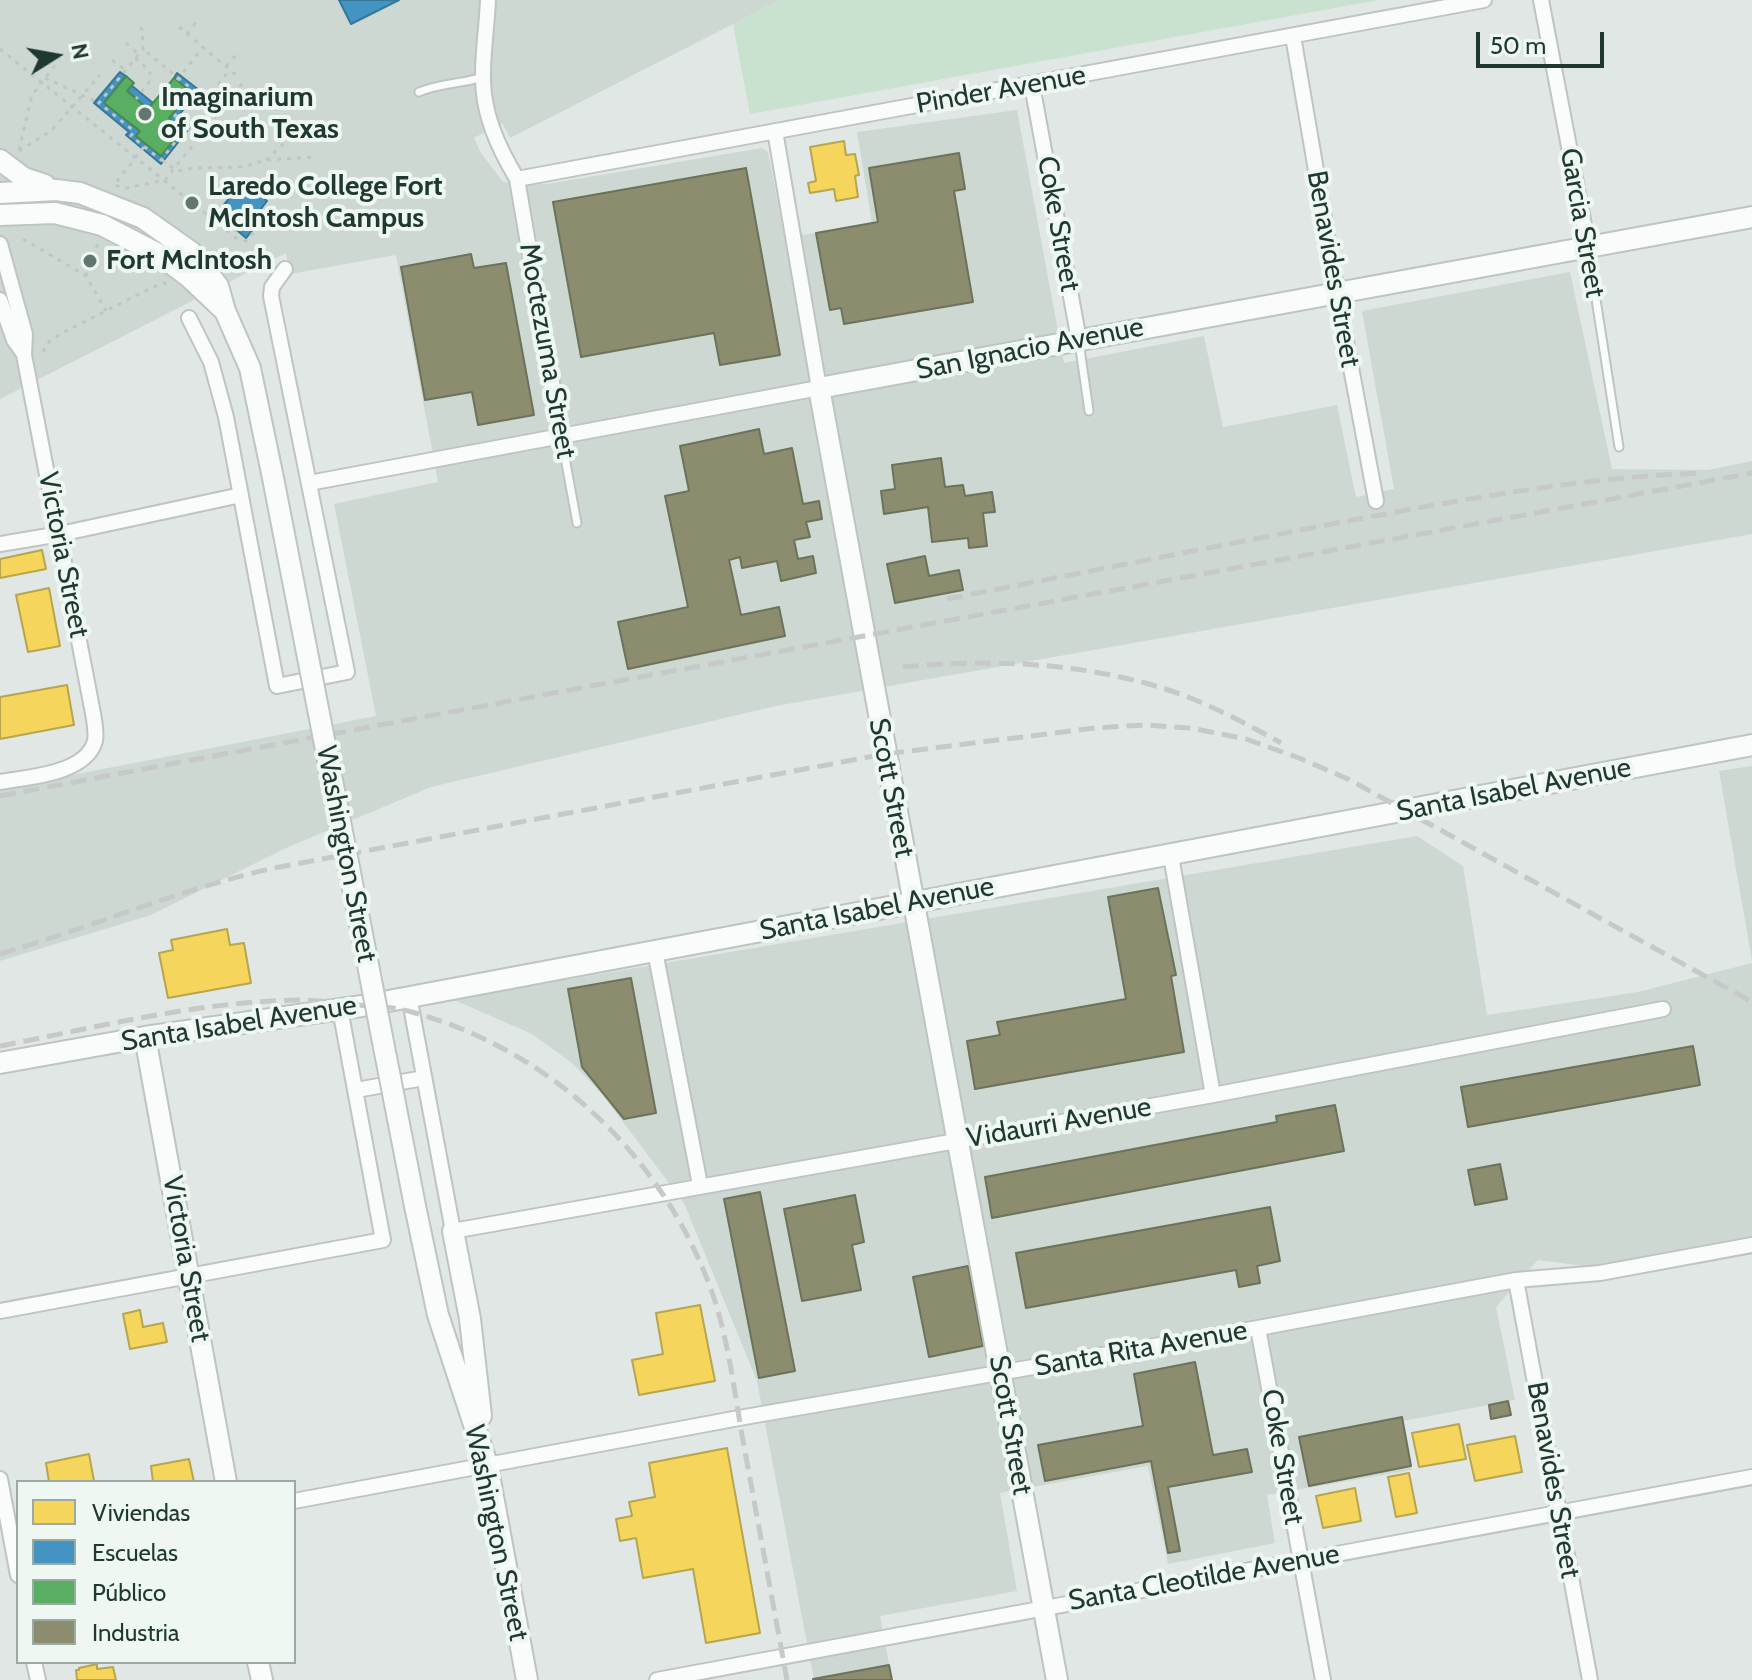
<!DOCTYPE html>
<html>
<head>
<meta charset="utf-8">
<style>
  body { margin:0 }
  #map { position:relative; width:1752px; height:1680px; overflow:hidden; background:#e1e7e4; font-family:Cabin,sans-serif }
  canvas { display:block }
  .legend { position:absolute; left:16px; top:1480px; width:280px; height:184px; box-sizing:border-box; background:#eef7f2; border:2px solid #9baba4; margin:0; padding:10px 14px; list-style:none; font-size:24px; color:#1f3930 }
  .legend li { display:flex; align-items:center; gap:16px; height:40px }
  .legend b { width:40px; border:2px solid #9baba4 }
  .north { position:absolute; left:16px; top:16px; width:80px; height:80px; -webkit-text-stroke:6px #eef7f2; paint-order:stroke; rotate:79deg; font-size:22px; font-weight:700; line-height:32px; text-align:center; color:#1f3930 }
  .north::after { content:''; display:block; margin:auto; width:28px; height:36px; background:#1f3930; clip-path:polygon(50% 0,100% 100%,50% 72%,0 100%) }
  .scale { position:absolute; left:1476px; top:32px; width:128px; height:36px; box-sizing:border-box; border:4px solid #1f3930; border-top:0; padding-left:10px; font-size:24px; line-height:28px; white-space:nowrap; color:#1f3930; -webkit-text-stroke:6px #eef7f2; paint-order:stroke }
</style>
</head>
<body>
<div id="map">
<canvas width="1752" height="1680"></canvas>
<ul class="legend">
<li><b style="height:22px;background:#f6d55c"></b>Viviendas</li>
<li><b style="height:22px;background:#4393c3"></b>Escuelas</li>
<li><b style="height:22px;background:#5aae61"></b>Público</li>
<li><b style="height:22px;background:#8c8c6e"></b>Industria</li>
</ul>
<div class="north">N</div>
<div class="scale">50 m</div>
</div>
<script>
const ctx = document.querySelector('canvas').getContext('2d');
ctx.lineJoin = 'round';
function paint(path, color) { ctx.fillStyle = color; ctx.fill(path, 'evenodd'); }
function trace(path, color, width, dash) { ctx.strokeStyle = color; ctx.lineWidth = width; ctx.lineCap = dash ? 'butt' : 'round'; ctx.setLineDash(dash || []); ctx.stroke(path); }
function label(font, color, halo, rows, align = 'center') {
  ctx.font = font + ' Cabin,sans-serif'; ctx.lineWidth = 8; ctx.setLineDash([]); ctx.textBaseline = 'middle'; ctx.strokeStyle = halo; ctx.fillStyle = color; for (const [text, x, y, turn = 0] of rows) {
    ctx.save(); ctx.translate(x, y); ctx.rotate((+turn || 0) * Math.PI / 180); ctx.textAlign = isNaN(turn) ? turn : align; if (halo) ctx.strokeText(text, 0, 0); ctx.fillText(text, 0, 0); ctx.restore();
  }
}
paint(new Path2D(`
  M0,0H780L510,138L502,123L474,138L481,153L503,182L547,184L762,148L768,152L785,238L872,223L857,132L1017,110L1064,363L1204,336L1223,427L1337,405L1356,497L1394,489L1362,311L1570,272L1612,469L1708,470L1752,461V534L776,706L431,787L286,848L151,915L0,961V789L376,716L334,504L438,482L396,255L290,274L286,253L0,399Z
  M1752,766V961L1719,771Z
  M1417,836L1463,866L1487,1015L1638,992L1752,963V1239L1600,1268L1538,1260L1496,1307L1515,1400L1403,1421L1412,1470L1267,1495L1275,1543L1168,1564L1148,1466L1000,1493L1017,1591L880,1616L892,1680H814L757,1381L684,1203L602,1094L572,1063L532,1034L452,999Z`), '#ced8d3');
paint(new Path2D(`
  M780,0H1379L750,114L733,24Z`), '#c9e1cf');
const homes = new Path2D(`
  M844,141L846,155L855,154L859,175L855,176L858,197L836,201L834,189L810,193L808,183L816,181L810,147Z
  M42,550L46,569L0,578V559Z
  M49,588L60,646L28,652L16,595Z
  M67,685L74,725L0,739V697Z
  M227,929L230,945L244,943L251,983L168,998L159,953L173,950L171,940Z
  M700,1305L715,1381L639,1395L632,1360L663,1354L656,1313Z
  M140,1310L143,1327L163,1323L167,1342L130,1349L123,1314Z
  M1459,1424L1466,1459L1419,1467L1412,1433Z
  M1515,1436L1522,1472L1475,1481L1467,1445Z
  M727,1448L760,1633L706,1643L693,1569L643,1578L636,1538L620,1541L616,1519L632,1516L629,1502L655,1497L649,1463Z
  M89,1454L94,1481L49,1482L46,1463Z
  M189,1459L194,1482H153L151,1466Z
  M1409,1473L1417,1513L1396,1517L1388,1477Z
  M1355,1488L1361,1521L1323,1528L1316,1496Z
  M97,1664V1669L113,1667L116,1680H77L76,1670H79V1668Z`);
paint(homes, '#f6d55c');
trace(homes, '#b6a64f', 2);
const schools = new Path2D(`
  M339,0H399L351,24Z
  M120,72L126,76L104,103L140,131L136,136L161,156L183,129L169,118L191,92L174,78L177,73L199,90L178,116L191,126L161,164L126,135L129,132L94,103Z
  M131,85L153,103L148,109L127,91Z
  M241,184L248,190L251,187L267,201L258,213L263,217L246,238L217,213Z`);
paint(schools, '#4393c3');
trace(schools, '#387897', 2);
const public = new Path2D(`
  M126,76L134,83L127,91L148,109L174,78L191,92L169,118L183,129L161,156L136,136L140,131L104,103Z`);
paint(public, '#5aae61');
trace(public, '#488b52', 2);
const industry = new Path2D(`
  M959,153L965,189L954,191L973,302L844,324L841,308L830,310L816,233L878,222L869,168Z
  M746,168L780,355L720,365L714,333L581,357L553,202Z
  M471,254L474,268L506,263L534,415L478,425L472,392L425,400L401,267Z
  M759,429L764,454L792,448L803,504L819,501L822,519L806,522L810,537L794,540L798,559L813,556L816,573L781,581L777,561L742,568L740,557L729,560L741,615L779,607L785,636L628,669L618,622L688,607L665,496L689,491L680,446Z
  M941,458L945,487L963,485L965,496L992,492L995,512L983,513L987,546L969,548L968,538L932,542L928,507L884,514L881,491L895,489L892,465Z
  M925,556L929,576L959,570L963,590L895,603L887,564Z
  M1158,888L1176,975L1171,976L1184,1052L975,1089L967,1041L1000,1035L997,1022L1126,999L1108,897Z
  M631,978L656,1113L624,1119L582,1067L568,989Z
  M1693,1046L1700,1085L1468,1127L1461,1087Z
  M1335,1105L1344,1151L992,1218L985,1177L1277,1122L1276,1116Z
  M1500,1164L1507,1199L1475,1205L1468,1170Z
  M760,1192L795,1371L759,1378L724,1199Z
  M855,1195L864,1242L852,1245L861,1290L802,1301L784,1209Z
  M1270,1207L1280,1261L1257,1266L1260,1283L1239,1287L1236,1270L1026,1308L1016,1253Z
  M968,1266L983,1346L929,1357L913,1277Z
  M1195,1362L1213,1455L1247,1449L1252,1472L1168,1487L1180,1551L1168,1553L1151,1461L1045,1481L1038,1445L1143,1426L1134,1374Z
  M1508,1401L1511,1415L1491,1419L1489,1405Z
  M1402,1417L1411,1466L1309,1486L1299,1437Z
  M889,1665L892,1680H814L813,1679Z`);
paint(industry, '#8c8c6e');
trace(industry, '#6b735b', 2);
const lane = new Path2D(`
  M419,92C440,83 461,84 483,77
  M1588,248L1619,447
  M1079,342L1089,411
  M561,436L577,523`);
const street = new Path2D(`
  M488,0C487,25 483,49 483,74C482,113 498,147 517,179L561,436
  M1541,0L1588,246
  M1293,36L1337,293L1376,501
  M1032,85L1079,340
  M517,179L1484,0
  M0,244L25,334L24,355L91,703C93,714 97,730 95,741C86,774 28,777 0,782
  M0,300L14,340L24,354
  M189,318L211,362L226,417L277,686L347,672L271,296L272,287L285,269
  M309,483L819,388L775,131
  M0,544L60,534L241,495
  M1171,856L1213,1095
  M655,951L700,1185
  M409,996L453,1231L1213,1095L1663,1009
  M356,1090L424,1078
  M1516,1280L1590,1680
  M0,1311L383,1240L340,1009
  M1258,1328L1323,1680
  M0,1479L18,1575
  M294,1501L739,1418L1258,1328L1516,1280L1600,1273L1752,1245
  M34,1662L38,1680
  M657,1680L1752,1477`);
const secondary = new Path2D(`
  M0,160L24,178L45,185
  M0,193L56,190L80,193L143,218L191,252L218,286L225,311L250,368L273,478
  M0,215L55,213L102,225L160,255L189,277L225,311
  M145,1037L226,1482
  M0,1063L145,1037L362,1006L1752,745
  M415,1206L438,1315L487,1464L527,1680
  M453,1231L470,1319L481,1416
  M258,1662L262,1680
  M1057,1680L819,388L1752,217`);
trace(lane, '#bec4c1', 11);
trace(street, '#bec4c1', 18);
trace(secondary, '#bdc5c1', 24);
trace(new Path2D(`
  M140,27L142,29L143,49L99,103L134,131L131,136L161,160L187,127L174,117L194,91L143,49
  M179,27L236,75
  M187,34L197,21
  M126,43L138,54
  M0,49L236,238L246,241L272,211
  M135,58L150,71V81L136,99
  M112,60L125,70
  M226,66L237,54
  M45,78L99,103
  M177,80L203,47
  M194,91L219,112
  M205,100L230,70
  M144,147L114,185L126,188L165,180L244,81
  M19,150L32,95L59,60
  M19,151L51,131L100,75
  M162,160L177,171L194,168L242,167L266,160L315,157
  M266,160L301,128
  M23,239L86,276L106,311
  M86,276L98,243
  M43,352L49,342L60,334L153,287L166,283`), '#bfc7c5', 3, [4, 6]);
trace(lane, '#fafbfb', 7);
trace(street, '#fafbfb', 14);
trace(secondary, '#fafbfb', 20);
trace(new Path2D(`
  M947,599C1070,575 1193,551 1316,527C1443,503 1571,478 1700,473
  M903,667C997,658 1099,663 1188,697C1220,710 1251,726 1281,743
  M0,796C584,686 1168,581 1752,473
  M0,954C92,927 180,889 274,868L885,754L1095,728L1145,725L1191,728L1246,739L1299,758L1348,779L1752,1002
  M0,1046C99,1027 200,1001 301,1000C318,1000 334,1003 351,1004C371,1007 392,1006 412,1012C553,1051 665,1158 713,1295C728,1340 734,1388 742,1435C757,1517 772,1598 787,1680`), '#c6c9c8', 5, [16, 8]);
const secondaryBridge = new Path2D(`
  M273,478L415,1206`);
trace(secondaryBridge, '#bdc5c1', 24, []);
trace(secondaryBridge, '#fafbfb', 20);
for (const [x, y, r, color] of [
  [145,114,8,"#63766f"],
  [192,203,8,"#63766f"],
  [90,261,8,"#63766f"]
]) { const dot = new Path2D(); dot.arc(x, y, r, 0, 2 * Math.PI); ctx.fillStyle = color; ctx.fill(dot); trace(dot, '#eef7f2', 3); }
label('28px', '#1f3930', '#eef7f2', [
  ["Pinder Avenue",1001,90,-10],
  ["Garcia Street",1582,223,80],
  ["Coke Street",1058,224,80],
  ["Benavides Street",1333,269,80],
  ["San Ignacio Avenue",1030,349,-11],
  ["Moctezuma Street",547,351,80],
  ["Victoria Street",63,555,79],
  ["Scott Street",891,788,79],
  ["Santa Isabel Avenue",1514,790,-11],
  ["Washington Street",346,854,79],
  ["Santa Isabel Avenue",877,909,-11],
  ["Santa Isabel Avenue",239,1024,-9],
  ["Vidaurri Avenue",1059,1123,-10],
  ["Victoria Street",186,1259,80],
  ["Santa Rita Avenue",1141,1349,-10],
  ["Scott Street",1010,1425,80],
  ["Coke Street",1282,1457,80],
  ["Benavides Street",1553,1480,80],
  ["Washington Street",496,1533,78],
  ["Santa Cleotilde Avenue",1204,1578,-10]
]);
label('bold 28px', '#1f3930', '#eef7f2', [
  ["Imaginarium",161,98],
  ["of South Texas",161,130],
  ["Laredo College Fort",208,187],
  ["McIntosh Campus",208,219],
  ["Fort McIntosh",106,261]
], 'left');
</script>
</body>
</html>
